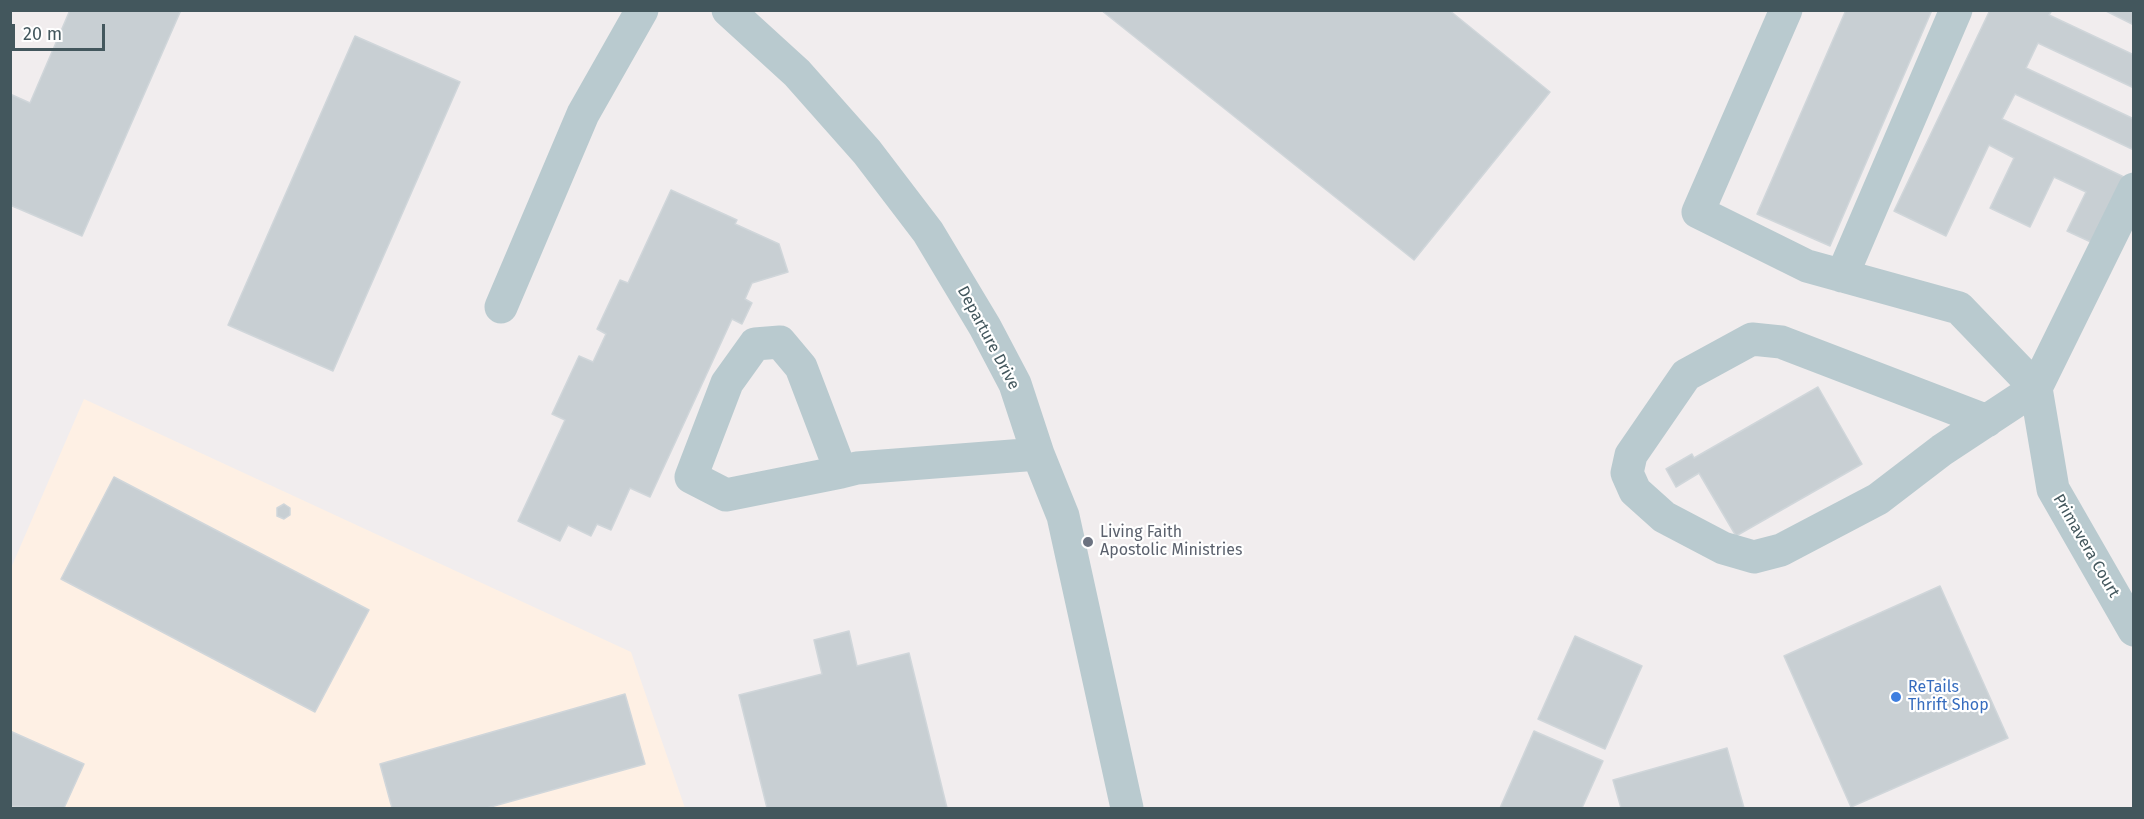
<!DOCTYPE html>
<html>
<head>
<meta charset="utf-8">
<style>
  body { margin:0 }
  #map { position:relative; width:2144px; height:819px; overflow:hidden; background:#f1edee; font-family:"Fira Sans",sans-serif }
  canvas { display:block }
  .frame { position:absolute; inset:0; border:12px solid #43575d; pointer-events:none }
  .scale { position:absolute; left:12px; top:24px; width:93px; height:27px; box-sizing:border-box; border:3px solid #43575d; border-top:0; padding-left:8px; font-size:18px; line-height:21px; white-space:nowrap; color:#43575d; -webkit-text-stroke:4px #fff; paint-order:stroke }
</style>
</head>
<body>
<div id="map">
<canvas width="2144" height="819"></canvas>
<div class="frame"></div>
<div class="scale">20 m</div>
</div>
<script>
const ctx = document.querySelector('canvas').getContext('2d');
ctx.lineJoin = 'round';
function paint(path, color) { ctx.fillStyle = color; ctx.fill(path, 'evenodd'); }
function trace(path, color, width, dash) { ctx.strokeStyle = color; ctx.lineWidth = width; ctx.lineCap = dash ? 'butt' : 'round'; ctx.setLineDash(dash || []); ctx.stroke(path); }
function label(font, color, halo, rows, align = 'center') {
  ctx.font = font + ' "Fira Sans",sans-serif'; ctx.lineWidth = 4.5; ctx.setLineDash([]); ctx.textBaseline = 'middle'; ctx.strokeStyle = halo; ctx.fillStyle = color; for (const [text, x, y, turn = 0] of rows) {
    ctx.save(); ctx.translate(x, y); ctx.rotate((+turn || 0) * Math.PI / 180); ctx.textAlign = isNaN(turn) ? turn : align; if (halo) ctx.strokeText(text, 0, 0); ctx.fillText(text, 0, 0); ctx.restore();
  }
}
paint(new Path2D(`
  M84,399L631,652L685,808H11V568Z`), '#fef0e4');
const building = new Path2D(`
  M70,10H181L82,236L10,205V94L30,103Z
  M1101,10H1449L1550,92L1414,260Z
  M1846,10H1932L1830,246L1757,214Z
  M1990,10H2052L2049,15L2134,55V88L2038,43L2026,68L2134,119V150L2015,94L2002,119L2124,177L2093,243L2067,231L2086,192L2054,177L2030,227L1990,208L2014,158L1989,145L1946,236L1894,211Z
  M2104,10H2134V25Z
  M355,36L460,82L333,371L228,325Z
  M671,190L737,220L735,224L779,244L788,272L752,283L745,299L752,303L742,324L732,319L650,497L630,488L611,530L597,524L591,536L568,525L560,541L518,521L565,420L552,414L579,356L593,362L606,334L597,329L620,280L628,283Z
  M1818,387L1862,464L1736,536L1699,473L1676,487L1666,469L1692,454L1694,458Z
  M114,477L369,610L315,712L61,579Z
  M284,504L290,508V515L284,519L277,516V508Z
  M1940,586L2008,738L1851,807L1784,656Z
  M849,631L857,666L909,653L947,808H767L739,695L822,674L814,640Z
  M1575,636L1642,666L1605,749L1538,719Z
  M625,694L645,764L487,808H392L380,764Z
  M10,731L84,764L64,808L10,806Z
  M1534,731L1603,761L1582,808H1500Z
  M1727,748L1744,808H1621L1613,780Z`);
paint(building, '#c8cfd3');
trace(building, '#d0d6da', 1.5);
trace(new Path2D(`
  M728,10L797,73L867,152L928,232L985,327L1015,384L1038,454L1063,516L1127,808
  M1786,10L1698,212L1807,266L1959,308L2036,388
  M1842,276L1956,10
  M501,307L583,114L642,10
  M2036,388L2053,489L2134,630
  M1987,421L1781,342L1752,339L1686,375L1631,455L1627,473L1635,491L1664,517L1723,548L1754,557L1781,550L1878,499L1942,450L2036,388L2134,189
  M841,472L801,367L780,342L755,344L727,383L691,477L726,495L841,472L857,468L1038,454`), '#b9cacf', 33);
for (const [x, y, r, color] of [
  [1088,542,6,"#6b7280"],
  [1896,697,6,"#3f7fe0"]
]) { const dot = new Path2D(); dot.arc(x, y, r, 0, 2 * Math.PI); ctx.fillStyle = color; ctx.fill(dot); trace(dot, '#fff', 2); }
label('16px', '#43575d', '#fff', [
  ["Departure Drive",988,338,62],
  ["Primavera Court",2086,546,60]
]);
label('16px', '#5b616d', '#fff', [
  ["Living Faith",1100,533],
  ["Apostolic Ministries",1100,551]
], 'left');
label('16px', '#366cbe', '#fff', [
  ["ReTails",1908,688],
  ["Thrift Shop",1908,706]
], 'left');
</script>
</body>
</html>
